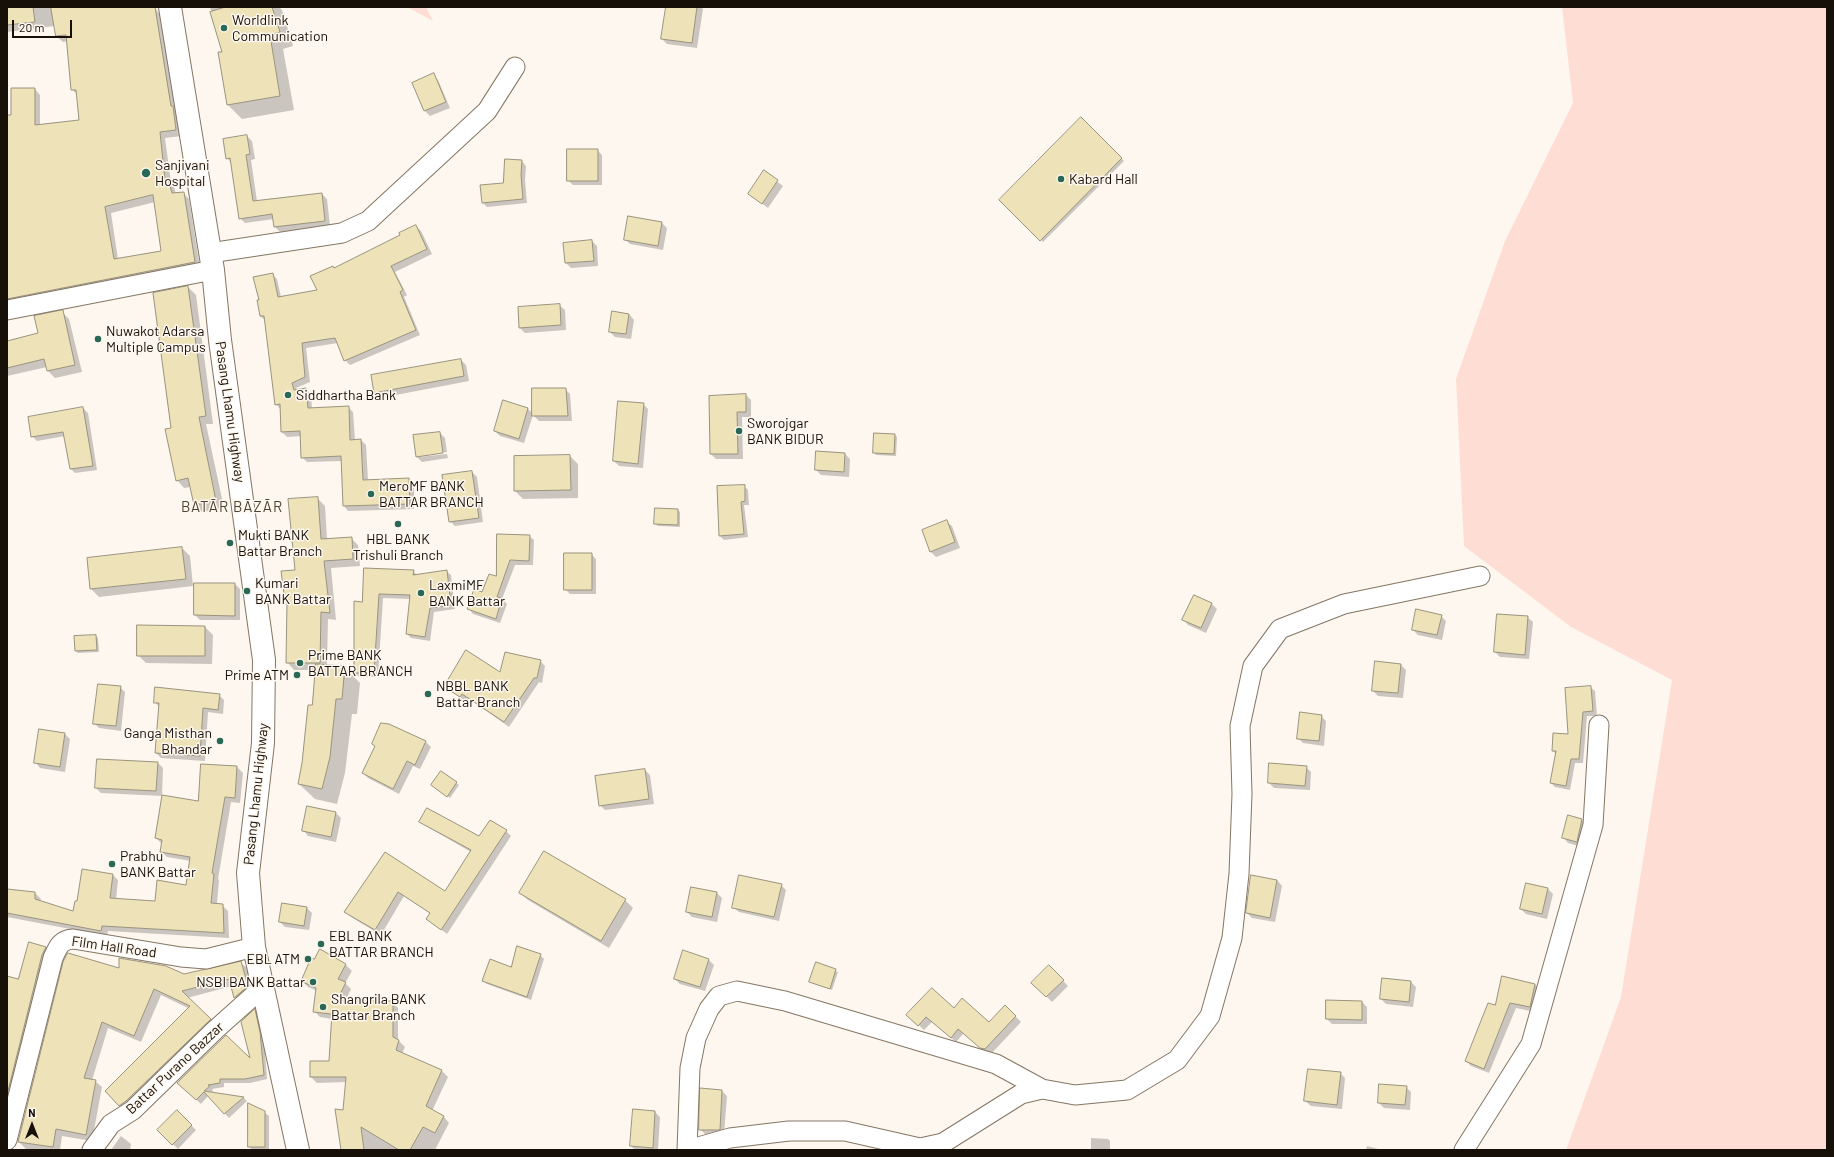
<!DOCTYPE html>
<html>
<head>
<meta charset="utf-8">
<style>
  body { margin:0 }
  #map { position:relative; width:1834px; height:1157px; overflow:hidden; background:#fef7ef; font-family:Barlow,sans-serif }
  canvas { display:block }
  .frame { position:absolute; inset:0; border:8px solid #161009; pointer-events:none }
  .north { position:absolute; left:12px; top:1105px; width:40px; height:40px; -webkit-text-stroke:3px #fef7ef; paint-order:stroke; rotate:0deg; font-size:11px; font-weight:700; line-height:16px; text-align:center; color:#161009 }
  .north::after { content:''; display:block; margin:auto; width:14px; height:18px; background:#161009; clip-path:polygon(50% 0,100% 100%,50% 72%,0 100%) }
  .scale { position:absolute; left:12px; top:20px; width:60px; height:18px; box-sizing:border-box; border:2px solid #161009; border-top:0; padding-left:5px; font-size:12px; line-height:14px; white-space:nowrap; color:#161009; -webkit-text-stroke:3px #fef7ef; paint-order:stroke }
</style>
</head>
<body>
<div id="map">
<canvas width="1834" height="1157"></canvas>
<div class="frame"></div>
<div class="north">N</div>
<div class="scale">20 m</div>
</div>
<script>
const ctx = document.querySelector('canvas').getContext('2d');
ctx.lineJoin = 'round';
function paint(path, color) { ctx.fillStyle = color; ctx.fill(path, 'evenodd'); }
function trace(path, color, width, dash) { ctx.strokeStyle = color; ctx.lineWidth = width; ctx.lineCap = dash ? 'butt' : 'round'; ctx.setLineDash(dash || []); ctx.stroke(path); }
function label(font, color, halo, rows, align = 'center') {
  ctx.font = font + ' Barlow,sans-serif'; ctx.lineWidth = 3; ctx.setLineDash([]); ctx.textBaseline = 'middle'; ctx.strokeStyle = halo; ctx.fillStyle = color; for (const [text, x, y, turn = 0] of rows) {
    ctx.save(); ctx.translate(x, y); ctx.rotate((+turn || 0) * Math.PI / 180); ctx.textAlign = isNaN(turn) ? turn : align; if (halo) ctx.strokeText(text, 0, 0); ctx.fillText(text, 0, 0); ctx.restore();
  }
}
paint(new Path2D(`
  M407,7H426L433,21Z
  M1562,7H1827V1150H1566L1621,997L1672,680L1571,627L1464,546L1456,379L1505,241L1573,103Z`), '#feded4');
paint(new Path2D(`
  M7,7H154L161,16L182,136L165,138L171,183L174,187L176,194L183,193L189,199L200,268L7,305V151L115,136L72,89L68,41L63,42L56,36L55,26L7,32ZM155,202L162,252L118,259L111,213Z
  M210,7H279L282,10L293,46L283,49L294,110L242,119L228,105L219,53L223,52Z
  M667,7H701L703,9L697,48L667,44L662,39Z
  M433,74L438,80L450,108L430,116L425,111L413,83Z
  M12,89H35L40,95V125H17Z
  M1081,119L1124,161L1043,242L1000,200Z
  M247,136L252,141L255,159L251,160L257,201L322,194L327,199L330,226L280,232L275,227L274,219L245,223L240,218L232,163L227,158Z
  M597,150L602,155V185H573L568,180Z
  M522,161L526,166L525,180L527,203L487,207L482,202L504,184Z
  M764,172L783,186L768,208L749,194Z
  M662,223L667,228L663,250L630,244L625,239Z
  M416,226L421,231L432,254L395,272L407,295L404,297L420,335L350,365L345,360L338,343L306,348L310,382L296,388L297,390L306,389L311,394L312,409L348,407L353,412L355,440H361L366,445L368,480L409,479L414,484V509L348,511L344,506L342,461L307,462L302,457V436L287,437L282,432L281,410L276,404L265,320L260,316V300L272,274L277,279L281,297L318,291L334,268L401,236Z
  M592,241L597,246L598,266L571,268L566,263L564,244Z
  M188,287L196,295L213,424H206L224,508L202,512L195,505L191,487L184,488L177,480L172,429Z
  M559,305L565,310L566,330L525,333L520,328Z
  M62,312L69,319L82,372L55,378L48,371L47,367L7,376V342L39,334Z
  M629,314L634,320L631,339L615,337L610,332Z
  M461,360L466,365L469,381L380,398L375,393L372,376Z
  M565,389L570,394L572,421H539L533,415L524,443L500,436L495,431L503,402L528,409L533,414Z
  M746,395L751,400V417H742L743,459H716L711,454Z
  M643,404L648,409L643,468L619,466L614,461Z
  M83,408L88,413L97,470L75,473L71,469L65,436L37,441L32,436Z
  M440,433L445,438L447,452L419,455V457L447,454L448,458L422,462L417,457Z
  M895,435L897,437L896,456L876,455L874,453Z
  M845,454L850,459L849,477L821,475L816,470Z
  M570,456L578,464V498L523,499L515,491Z
  M472,472L477,477L483,522L455,526L450,521Z
  M744,486L748,490L749,505H744L748,537L724,540L720,536Z
  M317,498L325,506L327,539L351,538L358,545L360,566L331,568L336,620L328,619L327,666L344,667L360,683L357,714H352L345,773L337,804L315,799L299,784L313,706L316,670H294L287,662L288,604L286,601Z
  M656,509L678,510L680,512V527L658,526L655,524Z
  M946,521L952,526L960,548L936,557L931,552L923,530Z
  M498,535L529,536L534,540L533,565H515L502,599L507,604L500,623L473,614L469,609L497,578Z
  M182,548L190,556L193,586L99,597L91,589Z
  M591,554L596,559V594H570L565,589Z
  M413,571L417,575L446,571L451,575L455,609L434,612L430,641L411,638L407,634L411,599L383,598L378,677H359L355,673L363,603Z
  M235,584L240,589V620H200L195,615Z
  M1194,596L1212,604L1217,609L1206,633L1188,625L1183,619Z
  M1441,616L1446,621L1442,640L1418,635L1413,630Z
  M1527,617L1533,622L1529,659L1500,657L1495,652Z
  M205,627L213,635L212,664L146,663L138,655Z
  M96,636L98,638L99,652L78,653L76,651Z
  M540,661L545,666L542,683L539,682L509,727L468,698L466,702L445,686L501,673Z
  M1401,665L1406,670L1403,698L1378,696L1373,691Z
  M120,687L125,692L121,731L99,728L94,723Z
  M1590,687L1595,691L1597,716H1587L1583,763H1575L1570,790L1555,787L1551,783L1556,754L1553,751L1569,736Z
  M219,695L224,700L223,714L208,712L205,761L161,758L156,753L159,707L155,702Z
  M1321,716L1326,721L1324,746L1303,743L1298,738Z
  M389,725L426,742L431,747L420,769L413,766L399,794L368,778L363,773L376,747L373,744Z
  M65,734L70,739L65,772L40,768L35,762Z
  M158,763L163,768L162,796L101,793L96,788Z
  M202,765L237,767L243,773L240,803L231,802L218,879L219,880L217,904L222,905L228,911L229,938L108,931L107,936L7,917V890L35,893L41,899L40,902L73,912L113,875L118,880L116,900L156,902L187,886L191,861L167,857L161,851L162,844L156,838L199,802Z
  M1306,767L1311,772L1310,790L1274,788L1269,783Z
  M645,770L650,775L654,804L605,810L600,805Z
  M441,772L459,785L450,798L432,785Z
  M307,807L336,813L341,818L336,842L308,836L303,830Z
  M1582,820L1587,825L1582,847L1568,843L1563,837Z
  M421,821L480,838L506,831L511,836L447,934L427,919L431,914L404,896L381,935L351,917L346,912L385,854L445,893L471,852L426,826Z
  M1277,880L1282,886L1275,922L1252,918L1247,913Z
  M781,885L786,890L779,921L739,912L733,907Z
  M1548,889L1553,894L1547,919L1526,914L1521,909Z
  M520,893L625,900L633,908L609,948L528,900Z
  M717,893L722,898L717,922L692,917L687,912Z
  M307,908L312,913L309,930L285,927L280,922Z
  M46,948L51,953L7,1122V977L19,980Z
  M321,951L346,965L352,971L345,983L351,989L345,1002H392L398,1008V1040L405,1047L402,1054L442,1071L448,1077L432,1111L444,1117L449,1123L435,1150H342L346,1082L317,1083L311,1077L330,1062L332,1019L320,1017L314,1011L317,991L308,987L302,981Z
  M540,955L544,959L531,1000L487,984L483,981Z
  M709,960L714,965L705,991L680,984L675,979Z
  M64,962L120,970L184,975L241,963L248,969L254,993L242,1004L235,997L232,986L187,998L217,1026L127,1112L106,1091L190,1009L161,995L141,1042L108,1028L92,1080L95,1081L102,1087L92,1141L62,1136L60,1150L26,1149L19,1142Z
  M816,964L838,972L832,990L810,981Z
  M1049,966L1068,986L1052,1002L1033,983Z
  M1411,982L1416,987L1413,1007L1386,1004L1381,999Z
  M1535,984L1540,990L1535,1012L1516,1008L1489,1073L1471,1066L1466,1061L1495,1007Z
  M1362,1002L1367,1007V1024H1332L1327,1019Z
  M1005,1006L1021,1022L991,1054L986,1052L964,1033L956,1042L932,1022L924,1030L908,1015L954,1010L989,1023Z
  M255,1011L259,1015L264,1038L267,1079L250,1083H224V1087L212,1089L213,1091L211,1093L243,1097L247,1101L229,1118L208,1096L201,1104L178,1083L252,1061Z
  M1340,1073L1345,1078L1342,1109L1311,1106L1305,1101Z
  M1406,1087L1411,1092L1410,1110L1384,1108L1379,1103Z
  M722,1091L727,1096L724,1134H705L700,1129Z
  M177,1111L196,1130L178,1149L158,1130Z
  M264,1112L269,1116V1150H253L249,1147Z
  M655,1112L660,1117L658,1150H635L631,1146Z
  M121,1136L131,1144L130,1150H111Z
  M1091,1138L1108,1139L1110,1141V1150H1091Z
  M1367,1146L1382,1150H1366Z`), '#0003');
const building = new Path2D(`
  M7,7H33L35,22L7,25Z
  M51,7H155L171,106H173L176,130L160,132L165,180L168,179L172,193L184,192L195,262L7,299V115H11V88H35V125L79,120L76,90H71L66,35L56,36ZM153,195L161,251L114,259L105,207Z
  M226,7H272L280,32L270,35L280,96L227,105L218,52H222L210,12Z
  M666,7H697L692,43L661,39Z
  M434,73L446,102L424,111L412,83Z
  M1081,117L1122,158L1040,241L999,200Z
  M247,135L250,154L246,155L253,201L322,193L325,221L274,227L272,214L239,219L230,158L226,159L223,139Z
  M567,149H598V181H567Z
  M505,159L522,160L521,175L523,199L482,203L480,185L503,183Z
  M764,170L778,180L762,204L748,194Z
  M628,216L662,222L658,246L624,240Z
  M416,225L427,249L391,266L403,290L400,292L416,330L344,361L335,338L302,343L305,377L292,383L294,390L306,388L308,408L349,406L350,440L361,439L363,480L409,478L410,504L343,506L341,456L301,458L300,431L281,432L280,404L275,405L264,316H260L257,300H259L253,277L273,273L278,297L317,290L310,276L333,266L334,268L400,235L399,233Z
  M592,240L594,261L565,263L563,243Z
  M188,286L206,416L199,417L216,501L194,505L188,478L176,481L165,429L171,428L153,293Z
  M560,304L561,325L519,328L518,307Z
  M63,310L75,365L47,371L44,359L7,368V341L38,333L34,316Z
  M612,311L629,314L626,334L609,332Z
  M461,359L464,376L374,393L371,375Z
  M532,388H566L568,416H532Z
  M746,394V412H737L738,454H710L709,396Z
  M503,400L528,408L519,439L494,431Z
  M618,401L644,403L638,464L613,461Z
  M83,407L93,466L70,469L63,432L31,437L28,417Z
  M440,432L443,453L416,457L413,435Z
  M874,433L895,434L894,454L873,453Z
  M816,451L845,453L844,472L815,470Z
  M570,455L571,490L514,491V456Z
  M472,471L479,518L449,522L442,475Z
  M745,485V501L741,502L744,534L719,536L717,486Z
  M318,497L321,539L352,537L353,559L324,561L330,613L321,612L320,663H286L287,602H285L281,571L295,570L288,499Z
  M655,508L678,509V525L654,524Z
  M947,520L955,542L930,552L922,530Z
  M497,534L530,535L529,561L510,560L497,597L502,598L496,619L467,609L474,589L482,592L489,574L496,576Z
  M182,547L186,579L90,589L87,558Z
  M564,553H592V590H564Z
  M364,568L414,570L413,575L447,570L451,605L430,608L425,637L406,634L410,595L379,594L374,673H354V601L362,602Z
  M194,583H235V616L194,615Z
  M1194,595L1212,603L1201,628L1182,620Z
  M1416,609L1442,615L1437,635L1412,630Z
  M1497,614L1528,616L1525,655L1494,652Z
  M137,625L205,626V656H137Z
  M96,635L97,650L75,651L74,636Z
  M466,650L500,672L505,652L541,660L537,678H534L504,722L462,694L460,697L444,687Z
  M1375,661L1401,664L1398,693L1372,691Z
  M316,664L345,666L342,699H336L330,757L322,789L298,784L302,763L308,705H312Z
  M98,684L121,686L116,726L93,724Z
  M1591,686L1593,711L1583,712L1579,759H1571L1566,786L1550,783L1556,751H1552L1553,733L1568,734L1565,688Z
  M155,687L220,694L218,710L203,708L200,756L155,753L159,703H154Z
  M1300,712L1322,715L1319,741L1297,739Z
  M381,723L389,724L426,741L415,765L407,761L393,789L362,773L375,746L372,744Z
  M39,729L65,733L60,767L34,763Z
  M97,759L158,762L156,791L95,788Z
  M1269,763L1307,766L1305,786L1268,783Z
  M201,764L237,766L235,798L225,797L212,873L214,874L211,903L223,904L224,933L102,926L101,931L7,913V889L35,892V899L73,911L75,901H77L82,869L113,874L110,898L155,901L157,880L186,885L190,857L160,852L162,840L155,838L162,795L198,801Z
  M645,769L649,799L599,806L595,776Z
  M441,771L457,782L447,797L431,785Z
  M307,806L336,812L331,837L302,831Z
  M427,808L479,836L490,820L507,830L441,930L426,919L430,913L398,892L375,930L344,912L385,852L445,891L471,850L419,822Z
  M1568,815L1582,819L1577,842L1562,838Z
  M544,851L626,899L601,941L519,893Z
  M739,875L782,884L774,917L732,908Z
  M1251,875L1277,880L1270,918L1246,913Z
  M1526,883L1548,888L1542,914L1520,909Z
  M691,887L717,892L712,917L686,912Z
  M282,903L307,907L304,926L279,922Z
  M29,942L46,947L42,955L7,1095V976L18,979Z
  M517,946L541,954L527,997L482,981L490,959L511,967Z
  M320,949L346,964L338,979L346,982L337,1001H393V1037L399,1040L396,1050L442,1070L426,1106L444,1116L435,1133L423,1127L410,1150H399L361,1127L364,1150H341L335,1109L343,1110L346,1077H310V1061H329L332,1012L331,1014L313,1012L316,988L301,981L311,958L314,959Z
  M683,950L709,959L700,987L674,979Z
  M68,953L119,968V958L166,966L184,974L241,961L248,986L234,998L229,979L182,991L211,1019L126,1101L119,1106L105,1091L190,1006L154,989L134,1036L102,1022L84,1078L96,1080L86,1135L56,1129L53,1147L18,1142L63,962Z
  M816,962L836,969L830,989L809,982Z
  M1049,965L1064,980L1046,997L1031,983Z
  M1502,976L1535,984L1530,1007L1510,1003L1484,1069L1465,1061L1488,1003L1495,1005Z
  M1382,978L1411,981L1409,1002L1380,999Z
  M932,988L954,1008L962,998L989,1022L1005,1005L1016,1016L985,1049L980,1048L958,1029L951,1038L926,1017L918,1026L906,1015Z
  M1326,1000L1362,1001V1020L1326,1019Z
  M255,1009L260,1032L264,1075L245,1079H220V1083L208,1085L210,1086L204,1091L244,1097L224,1114L204,1092L196,1100L177,1083L226,1035L250,1058L241,1022Z
  M1308,1069L1341,1072L1337,1105L1304,1101Z
  M1379,1084L1407,1086L1405,1105L1378,1103Z
  M700,1088L722,1090L720,1130H699Z
  M248,1103L265,1111V1147H248Z
  M633,1109L655,1111L653,1148L630,1146Z
  M177,1110L192,1125L172,1145L157,1130Z`);
paint(building, '#eee2b9');
trace(building, '#9a937d', 1);
const minor = new Path2D(`
  M210,253L342,233L368,221L487,111L515,67
  M7,310L213,270
  M7,1140L53,958C58,947 60,940 73,939L181,957L206,959L254,947
  M92,1150L111,1124L133,1110L215,1030L262,988
  M687,1150L690,1068L696,1038L709,1009L719,996L737,991L785,1001L996,1064L1042,1089
  M688,1150L730,1138L789,1131H845L920,1148L943,1143L1021,1094L1042,1089L1075,1095L1127,1090L1177,1060L1210,1016L1232,938L1239,874L1242,794L1240,726L1253,666L1280,629L1344,604L1480,576
  M1464,1150L1531,1044L1593,825L1599,725`);
const major = new Path2D(`
  M170,7L213,270L220,340L264,660L263,743L248,873L254,947L298,1150`);
trace(minor, '#847663', 21);
trace(major, '#847663', 24);
trace(minor, '#fff', 19);
trace(major, '#fff', 22);
for (const [x, y, r, color] of [
  [224,28,4,"#296855"],
  [146,173,5,"#296855"],
  [1061,179,4,"#296855"],
  [98,339,4,"#296855"],
  [288,395,4,"#296855"],
  [739,431,4,"#296855"],
  [371,494,4,"#296855"],
  [398,524,4,"#296855"],
  [230,543,4,"#296855"],
  [247,591,4,"#296855"],
  [421,593,4,"#296855"],
  [300,663,4,"#296855"],
  [297,675,4,"#296855"],
  [428,694,4,"#296855"],
  [220,741,4,"#296855"],
  [112,864,4,"#296855"],
  [321,944,4,"#296855"],
  [308,959,4,"#296855"],
  [313,982,4,"#296855"],
  [323,1007,4,"#296855"]
]) { const dot = new Path2D(); dot.arc(x, y, r, 0, 2 * Math.PI); ctx.fillStyle = color; ctx.fill(dot); trace(dot, '#fef7ef', 1.5); }
label('14px', '#161009', '#fef7ef', [
  ["Worldlink",232,20],
  ["Communication",232,36],
  ["Sanjivani",155,165],
  ["Hospital",155,181],
  ["Kabard Hall",1069,179],
  ["Nuwakot Adarsa",106,331],
  ["Multiple Campus",106,347],
  ["Siddhartha Bank",296,395],
  ["Sworojgar",747,423],
  ["BANK BIDUR",747,439],
  ["MeroMF BANK",379,486],
  ["BATTAR BRANCH",379,502],
  ["Mukti BANK",238,535],
  ["Battar Branch",238,551],
  ["HBL BANK",398,539,"center"],
  ["Trishuli Branch",398,555,"center"],
  ["Kumari",255,583],
  ["BANK Battar",255,599],
  ["LaxmiMF",429,585],
  ["BANK Battar",429,601],
  ["Prime BANK",308,655],
  ["BATTAR BRANCH",308,671],
  ["Prime ATM",289,675,"right"],
  ["NBBL BANK",436,686],
  ["Battar Branch",436,702],
  ["Ganga Misthan",212,733,"right"],
  ["Bhandar",212,749,"right"],
  ["Prabhu",120,856],
  ["BANK Battar",120,872],
  ["EBL BANK",329,936],
  ["BATTAR BRANCH",329,952],
  ["EBL ATM",300,959,"right"],
  ["NSBI BANK Battar",305,982,"right"],
  ["Shangrila BANK",331,999],
  ["Battar Branch",331,1015]
], 'left');
label('14px', '#161009', '#fef7ef', [
  ["Pasang Lhamu Highway",230,412,82],
  ["Pasang Lhamu Highway",256,794,-84],
  ["Film Hall Road",114,947,8],
  ["Battar Purano Bazzar",175,1068,-43]
]);
ctx.letterSpacing = '1px';
label('15px', '#4f4231', '#fef7ef', [
  ["BATĀR BĀZĀR",232,507]
]);
ctx.letterSpacing = '0px';
</script>
</body>
</html>
